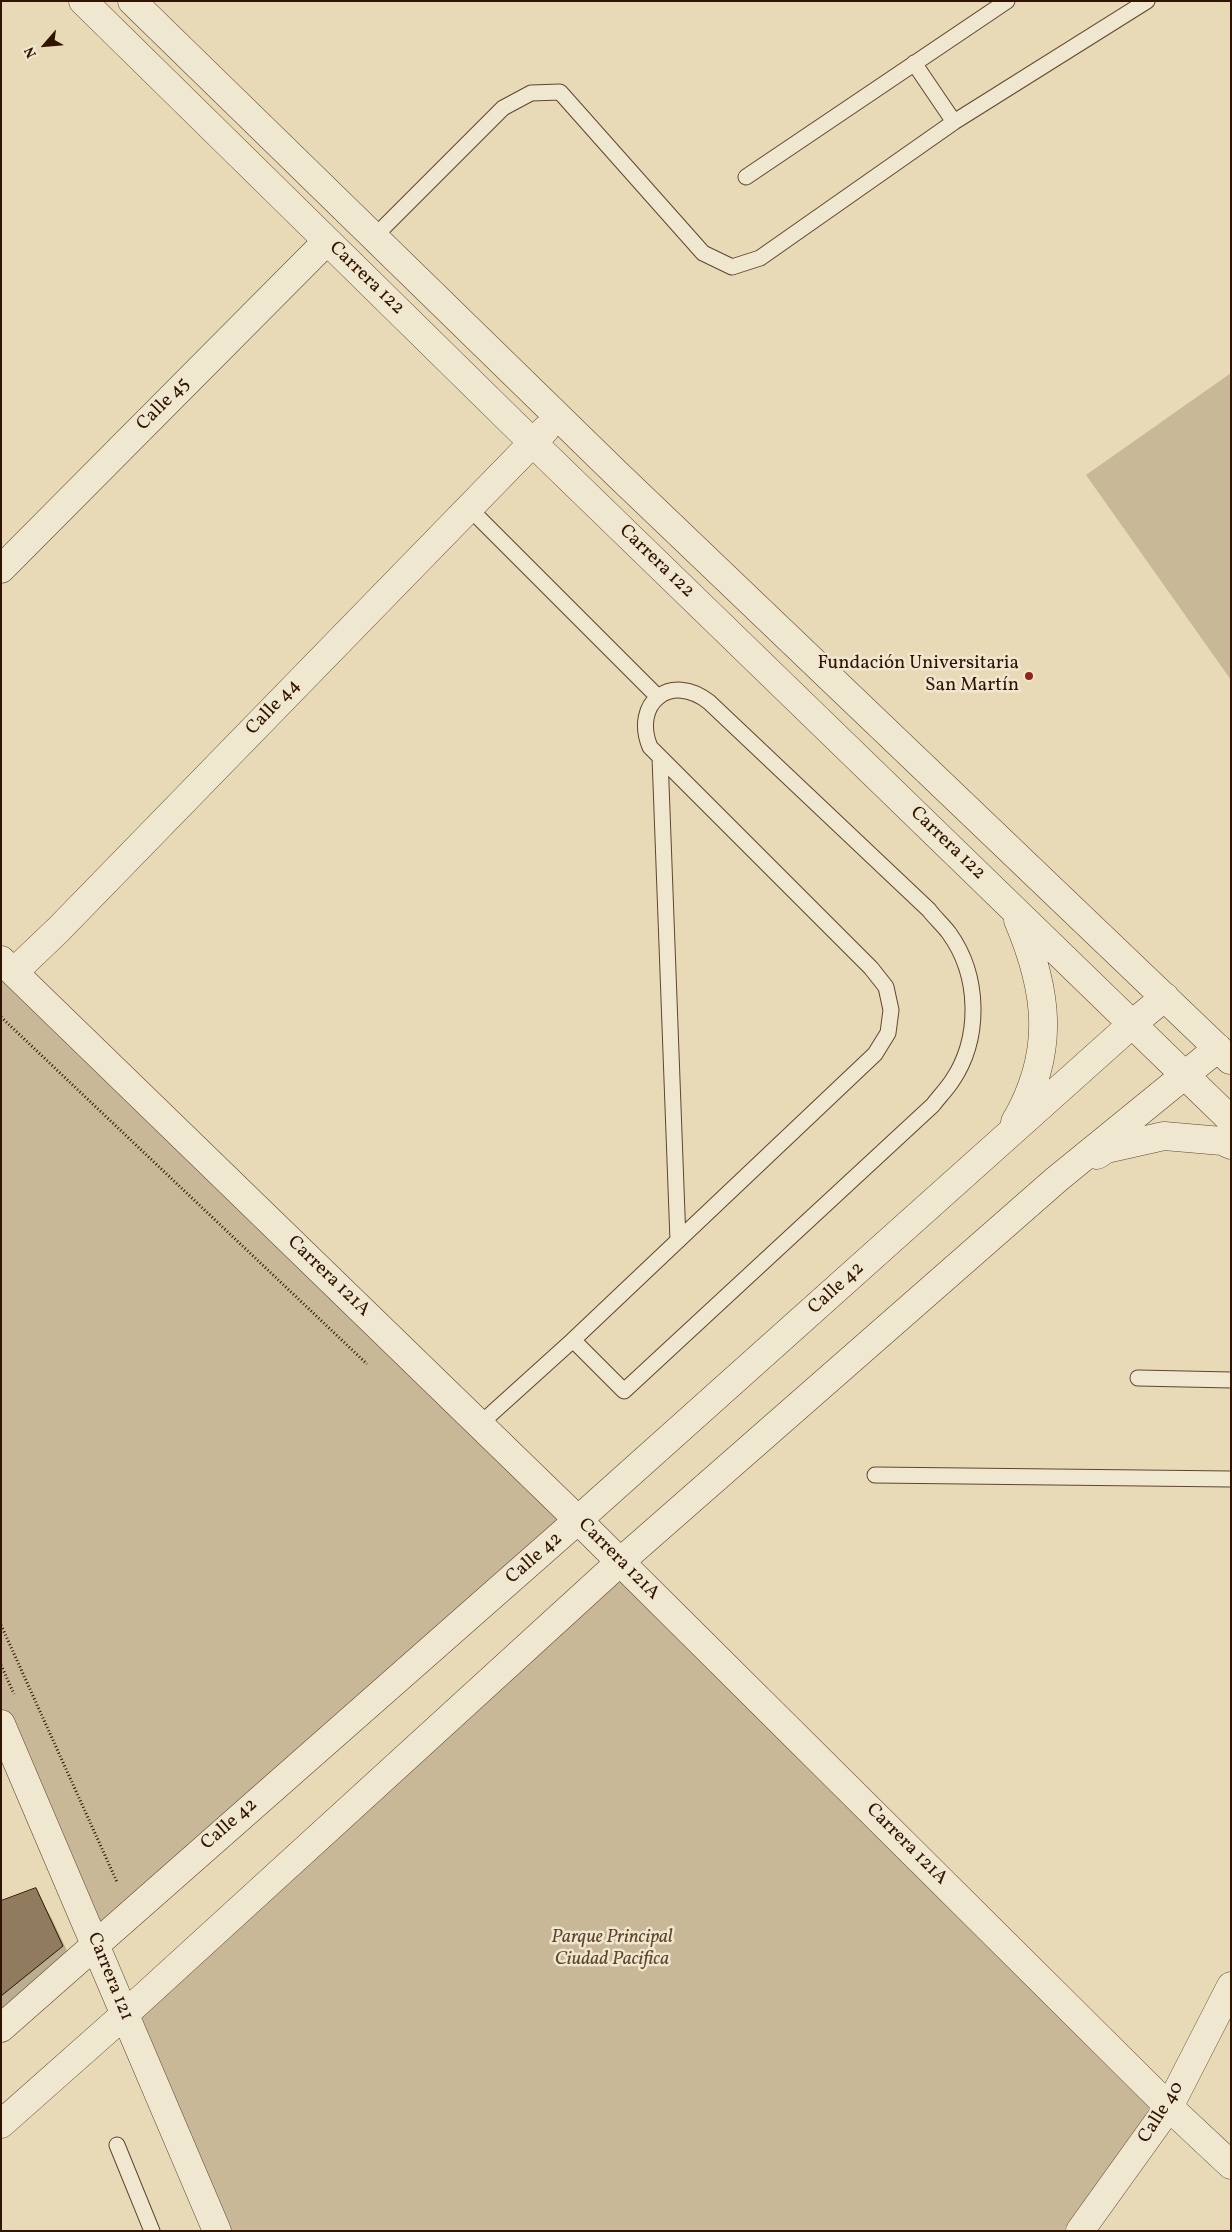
<!DOCTYPE html>
<html>
<head>
<meta charset="utf-8">
<style>
  body { margin:0 }
  #map { position:relative; width:1232px; height:2232px; overflow:hidden; background:#e8dab6; font-family:Vollkorn,serif }
  canvas { display:block }
  .frame { position:absolute; inset:0; border:2px solid #311400; pointer-events:none }
  .north { position:absolute; left:20px; top:20px; width:50px; height:50px; -webkit-text-stroke:4px #f0e7d0; paint-order:stroke; rotate:243deg; font-size:14px; font-weight:700; line-height:20px; text-align:center; color:#311400 }
  .north::after { content:''; display:block; margin:auto; width:18px; height:22px; background:#311400; clip-path:polygon(50% 0,100% 100%,50% 72%,0 100%) }
</style>
</head>
<body>
<div id="map">
<canvas width="1232" height="2232"></canvas>
<div class="frame"></div>
<div class="north">N</div>
</div>
<script>
const ctx = document.querySelector('canvas').getContext('2d');
ctx.lineJoin = 'round';
function paint(path, color) { ctx.fillStyle = color; ctx.fill(path, 'evenodd'); }
function trace(path, color, width, dash) { ctx.strokeStyle = color; ctx.lineWidth = width; ctx.lineCap = dash ? 'butt' : 'round'; ctx.setLineDash(dash || []); ctx.stroke(path); }
function label(font, color, halo, rows, align = 'center') {
  ctx.font = font + ' Vollkorn,serif'; ctx.lineWidth = 5; ctx.setLineDash([]); ctx.textBaseline = 'middle'; ctx.strokeStyle = halo; ctx.fillStyle = color; for (const [text, x, y, turn = 0] of rows) {
    ctx.save(); ctx.translate(x, y); ctx.rotate((+turn || 0) * Math.PI / 180); ctx.textAlign = isNaN(turn) ? turn : align; if (halo) ctx.strokeText(text, 0, 0); ctx.fillText(text, 0, 0); ctx.restore();
  }
}
paint(new Path2D(`
  M1231,373V680L1086,475Z
  M1,960L578,1520L96,1943L1,1724Z
  M620,1562L1169,2107L1080,2231H217L124,2015Z`), '#c9b897');
paint(new Path2D(`
  M35,1890L52,1919L79,1976L1,2035V1903Z`), '#0003');
const building = new Path2D(`
  M36,1888L63,1946L1,1996V1901Z`);
paint(building, '#907b5f');
trace(building, '#311400', 1);
const lane = new Path2D(`
  M954,122L1147,1
  M746,177L1007,1
  M373,238L503,108L531,93L560,92L703,253L732,267L760,258L954,122L914,63
  M469,508L658,697
  M660,757L678,1241
  M1138,1378L1231,1380
  M480,1424L573,1340L875,1054L888,1033L891,1010L886,987L871,968L650,747C632,703 671,672 709,702L929,910C935,918 943,925 949,933C980,976 981,1038 952,1081C946,1090 939,1097 933,1105L624,1391L573,1340
  M875,1475L1231,1479
  M117,2145L152,2231`);
const street = new Path2D(`
  M83,1L533,443L1231,1120
  M132,1L617,474L1230,1060
  M1,569L327,241
  M1,960L578,1520L1169,2107L1231,2165
  M14,972L58,930L545,430
  M1015,1122C1056,1052 1048,991 1018,920
  M1097,1155L1106,1149L1164,1136L1222,1141L1231,1145
  M1,1724L217,2231
  M1,2028L578,1520L1131,1025L1165,997
  M1,2124L124,2015L620,1562L1057,1179L1218,1048
  M1080,2231L1169,2107L1231,1986`);
trace(lane, '#5f462e', 17);
trace(street, '#5f462e', 29);
trace(new Path2D(`
  M1,1017L367,1364
  M1,1625L117,1882
  M1,1665L14,1694`), '#311400', 3, [1, 2.5]);
trace(lane, '#f0e7d0', 15);
trace(street, '#f0e7d0', 28);
for (const [x, y, r, color] of [
  [1029,676,5,"#8f2418"]
]) { const dot = new Path2D(); dot.arc(x, y, r, 0, 2 * Math.PI); ctx.fillStyle = color; ctx.fill(dot); trace(dot, '#f0e7d0', 2); }
label('19px', '#311400', '#f0e7d0', [
  ["Carrera 122",366,279,44],
  ["Calle 45",164,405,-45],
  ["Carrera 122",656,562,44],
  ["Calle 44",274,708,-46],
  ["Carrera 122",947,844,44],
  ["Carrera 121A",328,1277,44],
  ["Calle 42",837,1289,-42],
  ["Calle 42",535,1559,-41],
  ["Carrera 121A",618,1560,45],
  ["Calle 42",230,1825,-41],
  ["Carrera 121A",906,1845,45],
  ["Carrera 121",109,1977,68],
  ["Calle 40",1162,2113,-58]
]);
label('19px', '#311400', '#f0e7d0', [
  ["Fundación Universitaria",1019,665],
  ["San Martín",1019,687]
], 'right');
label('italic 19px', '#5f452d', '#f0e7d0', [
  ["Parque Principal",612,1939],
  ["Ciudad Pacifica",612,1961]
]);
</script>
</body>
</html>
